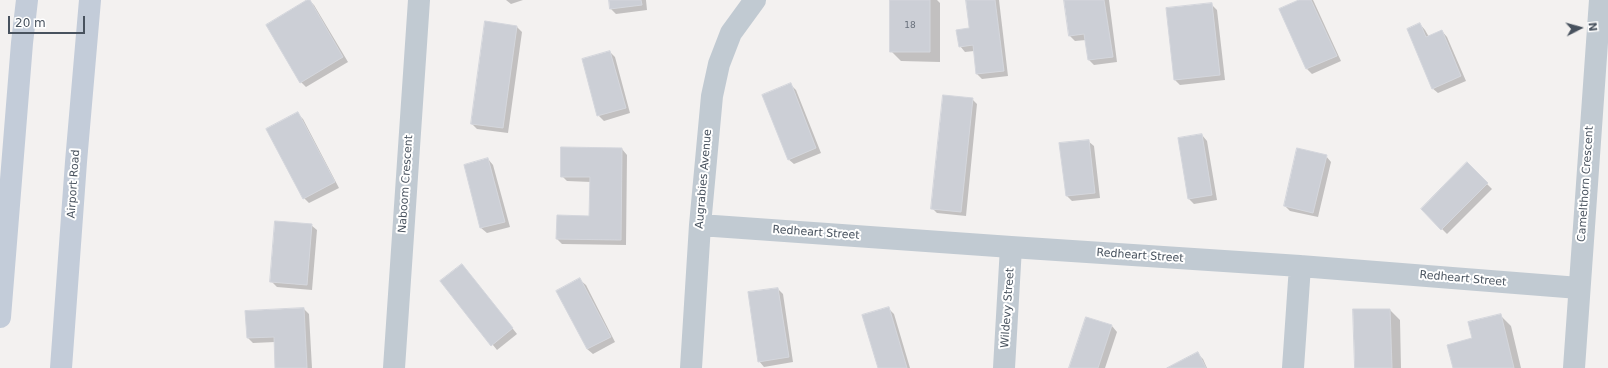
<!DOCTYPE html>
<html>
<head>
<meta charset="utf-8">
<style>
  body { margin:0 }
  #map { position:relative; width:1608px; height:368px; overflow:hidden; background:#f3f1f0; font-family:"DejaVu Sans",sans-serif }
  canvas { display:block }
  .north { position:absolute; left:1560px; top:8px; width:40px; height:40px; -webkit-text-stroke:3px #fff; paint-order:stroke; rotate:84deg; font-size:11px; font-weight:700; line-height:16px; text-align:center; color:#48525e }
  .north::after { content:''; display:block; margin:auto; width:14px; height:18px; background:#48525e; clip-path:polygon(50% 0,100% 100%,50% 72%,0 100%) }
  .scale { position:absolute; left:8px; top:16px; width:77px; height:18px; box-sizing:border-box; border:2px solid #48525e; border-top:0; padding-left:5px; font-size:12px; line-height:14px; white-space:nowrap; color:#48525e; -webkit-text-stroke:3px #fff; paint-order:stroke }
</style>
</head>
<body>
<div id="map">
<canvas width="1608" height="368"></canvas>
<div class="north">N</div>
<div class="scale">20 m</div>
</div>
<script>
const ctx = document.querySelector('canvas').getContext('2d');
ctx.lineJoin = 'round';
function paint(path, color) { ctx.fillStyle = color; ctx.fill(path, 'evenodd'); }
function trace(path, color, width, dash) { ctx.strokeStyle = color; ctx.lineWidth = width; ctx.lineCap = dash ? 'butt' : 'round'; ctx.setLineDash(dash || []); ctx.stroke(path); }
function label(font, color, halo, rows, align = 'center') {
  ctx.font = font + ' "DejaVu Sans",sans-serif'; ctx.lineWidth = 4; ctx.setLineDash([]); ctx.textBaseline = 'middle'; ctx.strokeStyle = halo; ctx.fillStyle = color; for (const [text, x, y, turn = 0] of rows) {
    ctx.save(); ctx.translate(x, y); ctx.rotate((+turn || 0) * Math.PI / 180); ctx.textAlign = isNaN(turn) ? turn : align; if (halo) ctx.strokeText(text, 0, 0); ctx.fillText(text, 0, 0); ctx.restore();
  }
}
paint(new Path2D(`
  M309,0L314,5L348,62L306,87L301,82Z
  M506,0H523L511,4Z
  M610,0H646L647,10L616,14L611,9Z
  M891,0H937L940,3V62L901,61L891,51Z
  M967,0H999L1008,76L982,79L977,74L974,51L965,52L960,46L970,29Z
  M1065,0H1109L1117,62L1094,65L1089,60L1086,40L1075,41L1070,36Z
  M1301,0H1313L1314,2L1341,61L1312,74L1307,69L1280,9Z
  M1211,4L1217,10L1225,80L1180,85L1175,80L1167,9Z
  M1420,24L1425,30L1429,37L1442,31L1447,37L1466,81L1438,93L1432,88Z
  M517,27L522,32L508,133L477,129L472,124Z
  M610,52L615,57L630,113L604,121L598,115Z
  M790,84L796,90L821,153L794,164L788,159Z
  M972,99L977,104L966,216L937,213L932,208Z
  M298,114L303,119L339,188L309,203L304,198Z
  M1202,135L1207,141L1217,200L1194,204L1189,199Z
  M1088,141L1094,146L1100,198L1072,201L1067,196Z
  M622,149L627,155L626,245L562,244L557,239L590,217L591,182L567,181L562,176Z
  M1326,156L1331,162L1318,217L1290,211L1285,206Z
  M488,159L493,165L510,227L487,233L481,228L465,165Z
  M1467,164L1492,189L1447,234L1422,209Z
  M311,225L317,230L312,290L277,287L271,281Z
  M467,271L517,334L497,350L442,282Z
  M580,280L586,285L615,342L593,354L587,349Z
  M778,289L783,294L793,362L764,367L759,361Z
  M304,309L309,314L312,368H276L275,342L253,343L248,338Z
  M889,309L894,314L910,368H879Z
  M1390,310L1400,320L1401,368H1356Z
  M1501,316L1511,326L1521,368H1454L1474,339Z
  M1112,326L1117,332L1105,368H1070Z
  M1198,354L1203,359L1207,368H1169Z`), '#0003');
const building = new Path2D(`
  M307,0H310L343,57L300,83L266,25Z
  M609,0H641L642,5L610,9Z
  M890,0H930V52H890Z
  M966,0H995L1004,71L976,74L973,45L959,47L956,30L969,28Z
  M1064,0H1104L1113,57L1088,60L1084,34L1069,36Z
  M1299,0H1311L1337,56L1306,69L1279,9Z
  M1212,3L1220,75L1174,80L1166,8Z
  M485,21L517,26L503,128L471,124Z
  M1420,23L1426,37L1442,30L1461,76L1432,89L1407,29Z
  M610,51L626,108L597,116L582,59Z
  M791,83L816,148L788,160L762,95Z
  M943,95L973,98L961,212L931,209Z
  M298,112L335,182L303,199L266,129Z
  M1202,134L1212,195L1188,199L1178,138Z
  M1089,140L1095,193L1066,196L1059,143Z
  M561,147L622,148L621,240L556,239L557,215L589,216L590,177H561Z
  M1297,148L1327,155L1313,213L1284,206Z
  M488,158L505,222L480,228L464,165Z
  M1467,162L1488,183L1441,230L1421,209Z
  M275,221L312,224L307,285L270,282Z
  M462,264L513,328L491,346L440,281Z
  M580,278L611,337L587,349L556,291Z
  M778,288L789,357L758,362L748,292Z
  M889,307L907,368H878L862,315Z
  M304,308L307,368H275L274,337L247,338L245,311Z
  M1353,309H1390L1392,368H1355Z
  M1501,314L1514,368H1453L1447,345L1472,338L1468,322Z
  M1086,317L1112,325L1098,368H1069Z
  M1198,352L1206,368H1167Z`);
paint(building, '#cccfd6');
trace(building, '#d4d6dc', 1);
trace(new Path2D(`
  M700,225L1011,247L1300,266L1579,288
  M394,368L419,0
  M691,368L700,225L712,96L719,64L731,33L755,0
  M1004,368L1011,247
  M1293,368L1300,266
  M1574,368L1600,0`), '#c1cad2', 22);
trace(new Path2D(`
  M0,317L22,43L27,0
  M61,368L76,162L90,0`), '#c3ccd9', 22);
label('9px', '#69717c', null, [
  ["18",910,26]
]);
label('11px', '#48525e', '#fff', [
  ["Augrabies Avenue",704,179,-85],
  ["Airport Road",74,184,-86],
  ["Naboom Crescent",406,184,-86],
  ["Camelthorn Crescent",1586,184,-86],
  ["Redheart Street",816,233,4],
  ["Redheart Street",1140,256,4],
  ["Redheart Street",1463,279,5],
  ["Wildevy Street",1008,308,-86]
]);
</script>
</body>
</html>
